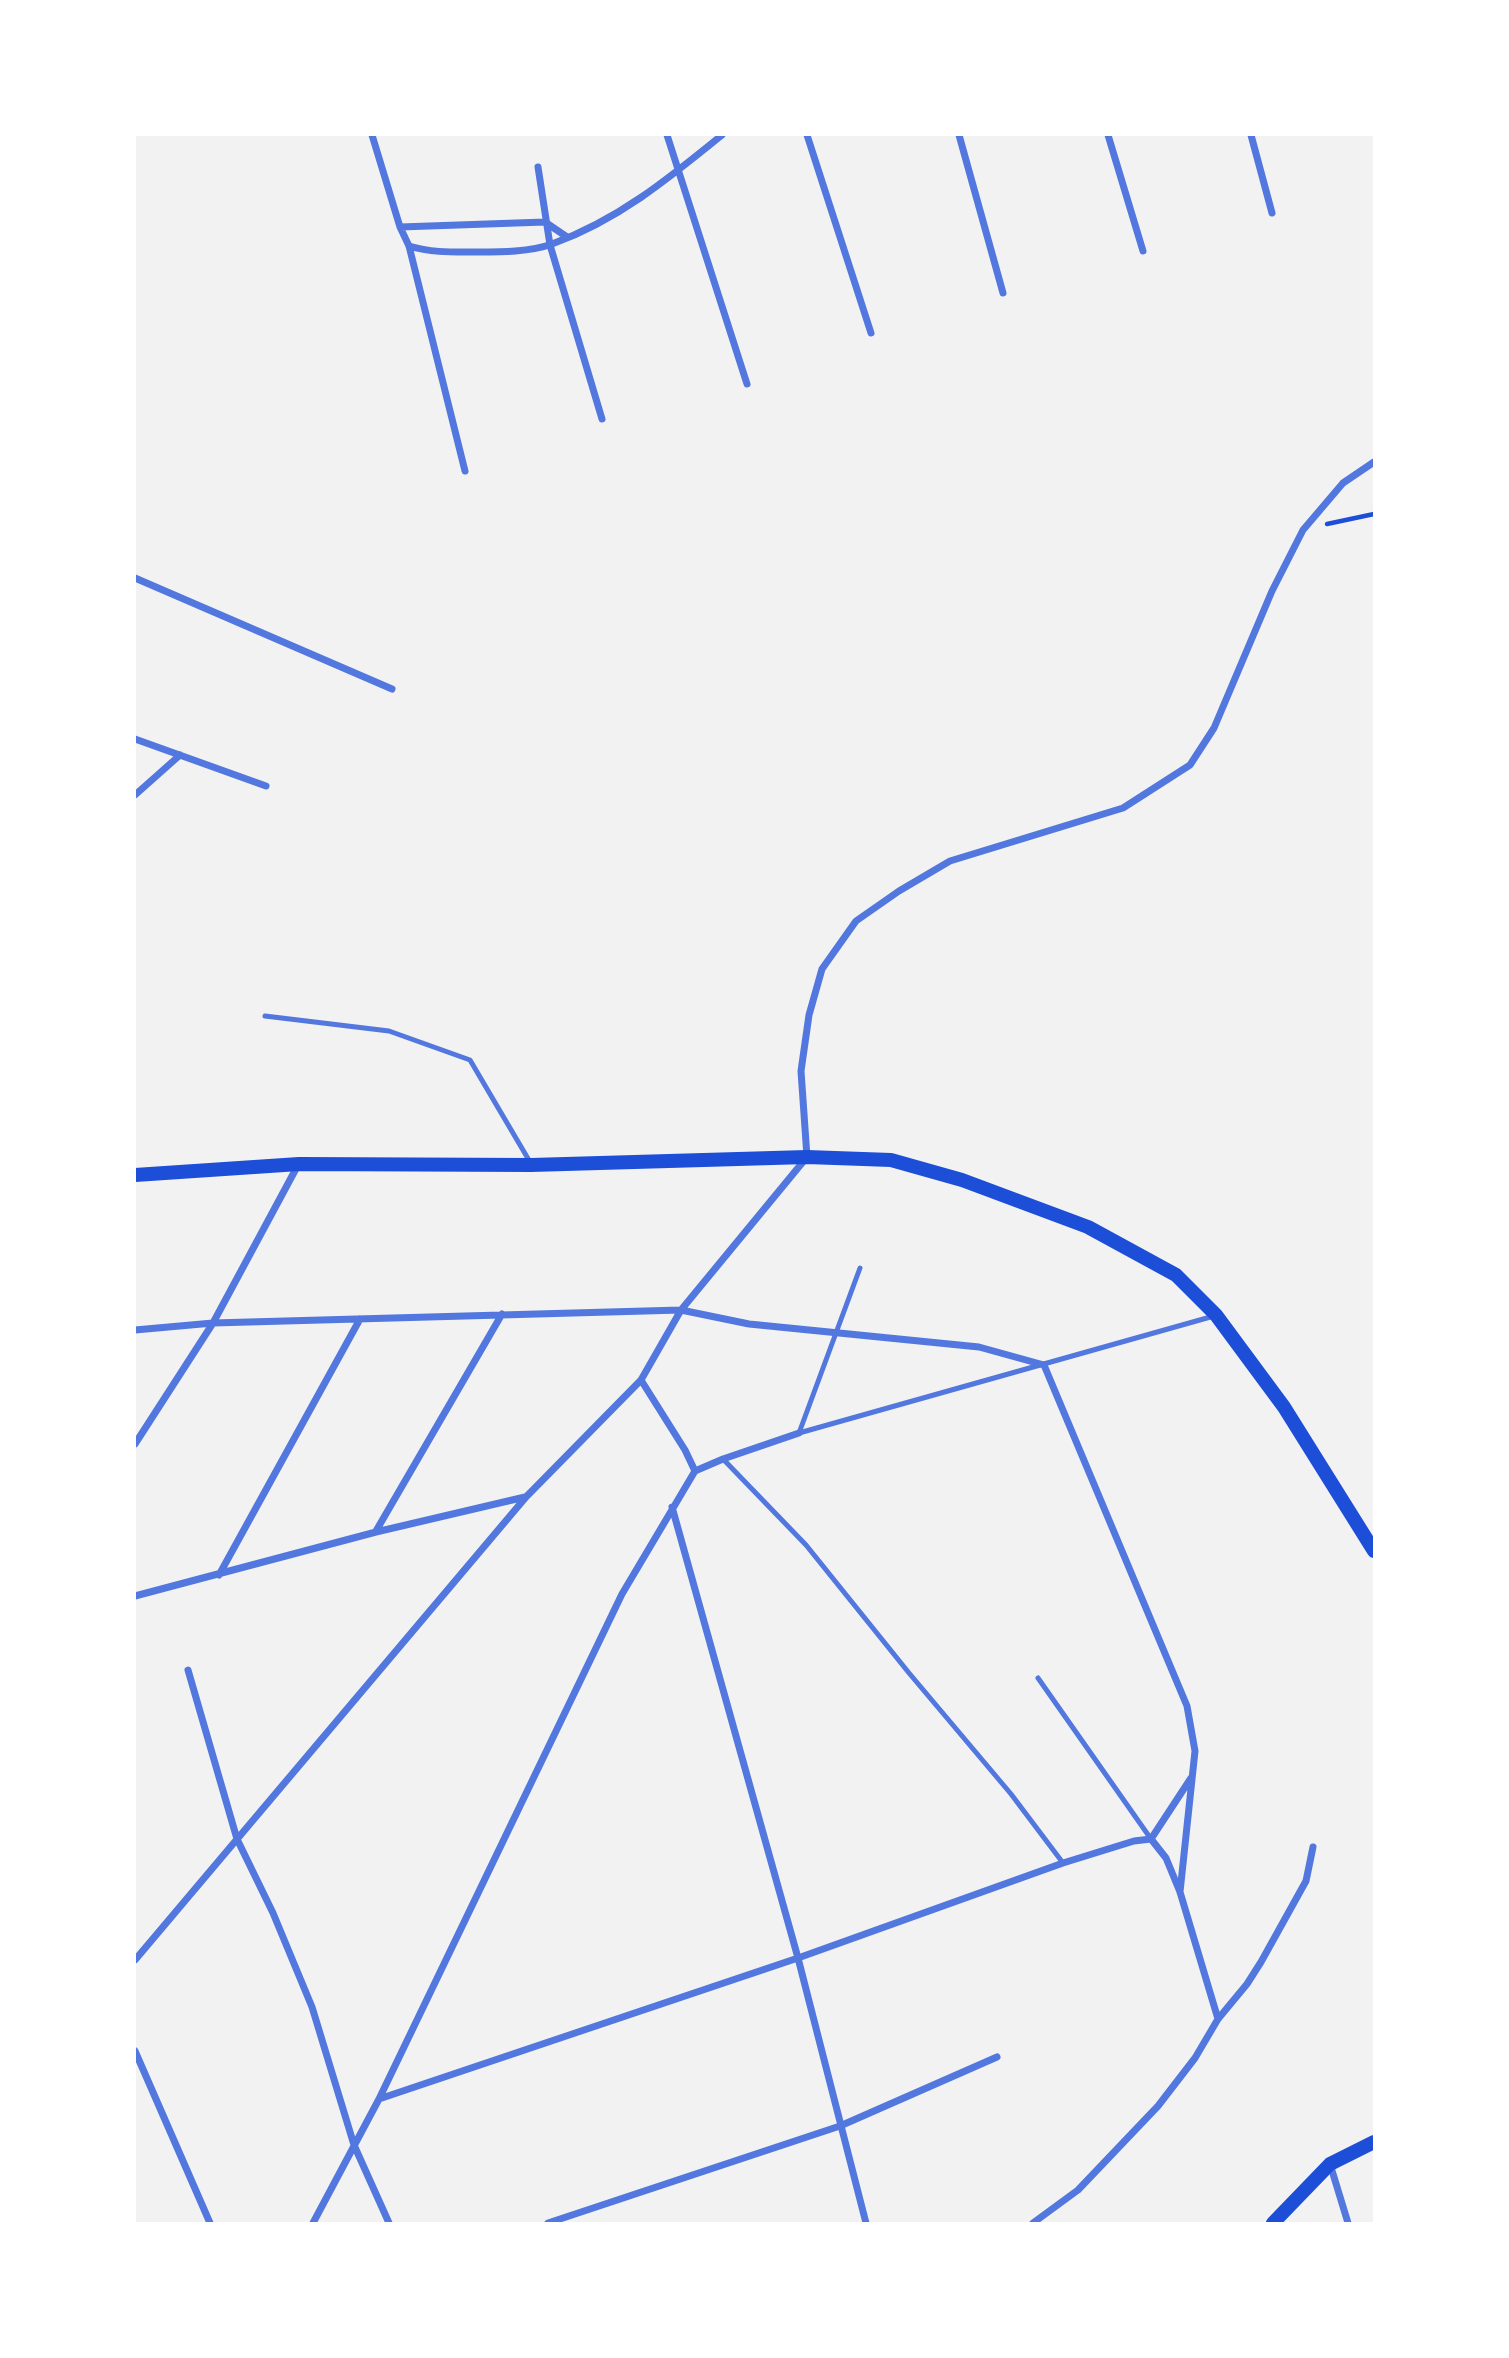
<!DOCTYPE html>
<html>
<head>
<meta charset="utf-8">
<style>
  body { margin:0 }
  #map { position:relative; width:1509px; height:2358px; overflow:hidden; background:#f2f2f2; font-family:"Golos Text",sans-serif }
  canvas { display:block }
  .frame { position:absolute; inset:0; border:136px solid #fff; pointer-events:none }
</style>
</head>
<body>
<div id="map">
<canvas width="1509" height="2358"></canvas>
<div class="frame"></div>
</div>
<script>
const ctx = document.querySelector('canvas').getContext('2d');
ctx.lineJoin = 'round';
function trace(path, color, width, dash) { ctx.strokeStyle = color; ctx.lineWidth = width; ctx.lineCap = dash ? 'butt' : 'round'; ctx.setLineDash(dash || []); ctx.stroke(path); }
trace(new Path2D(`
  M1327,524L1374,514`), '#1d4ed8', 4.5);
trace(new Path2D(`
  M265,1016L389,1031L470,1060L530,1162
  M799,1433L1214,1316
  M799,1433L860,1268
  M723,1459L806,1545L909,1673L1011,1794L1063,1863
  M1038,1678L1151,1839`), '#5277de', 5);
trace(new Path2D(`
  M372,135L400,227L409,246L465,471
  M667,135L747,384
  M807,135L871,333
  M959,135L1003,293
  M1108,135L1143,251
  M1251,135L1272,213
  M538,167L550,245L602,419
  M400,227L545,222L567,237
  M409,246C432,253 453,252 478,252C501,252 530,252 552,244C618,220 668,179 722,135
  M135,578L392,689
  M135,739L266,786
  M135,795L180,755
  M135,1330L213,1323L681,1310L749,1324L979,1347L1044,1365L1187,1706L1195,1751L1180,1892
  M641,1380L685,1450L695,1471
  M135,1444L213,1323L298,1165
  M695,1471L723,1459L799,1433
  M672,1507L798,1958L866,2223
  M376,1531L502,1314
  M219,1575L360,1319
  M135,1596L376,1532L525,1497
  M188,1670L237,1839L273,1913L312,2007L354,2145L389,2223
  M1151,1839L1166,1858L1180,1892L1218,2019
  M1151,1839L1191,1778
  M135,1960L526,1497L641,1380L681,1310L807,1157L801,1071L809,1015L822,969L856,921L899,891L950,861L1123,808L1190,765L1214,728L1272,591L1303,530L1343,483L1374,462
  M135,2051L210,2223
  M379,2099L798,1958L1063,1863L1134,1841L1151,1839
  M1330,2164L1348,2223
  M313,2223L379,2099L622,1594L695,1471
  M548,2223L840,2126L997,2057
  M1033,2223L1078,2190L1158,2106L1195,2058L1218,2019L1247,1984L1261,1962L1306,1881L1313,1847`), '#5277de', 7);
trace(new Path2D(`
  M135,1175L299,1164L531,1165L807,1157L891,1160L962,1180L1088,1227L1176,1275L1216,1315L1284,1407L1374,1551
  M1273,2223L1330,2164L1374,2142`), '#1d4ed8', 14);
</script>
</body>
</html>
